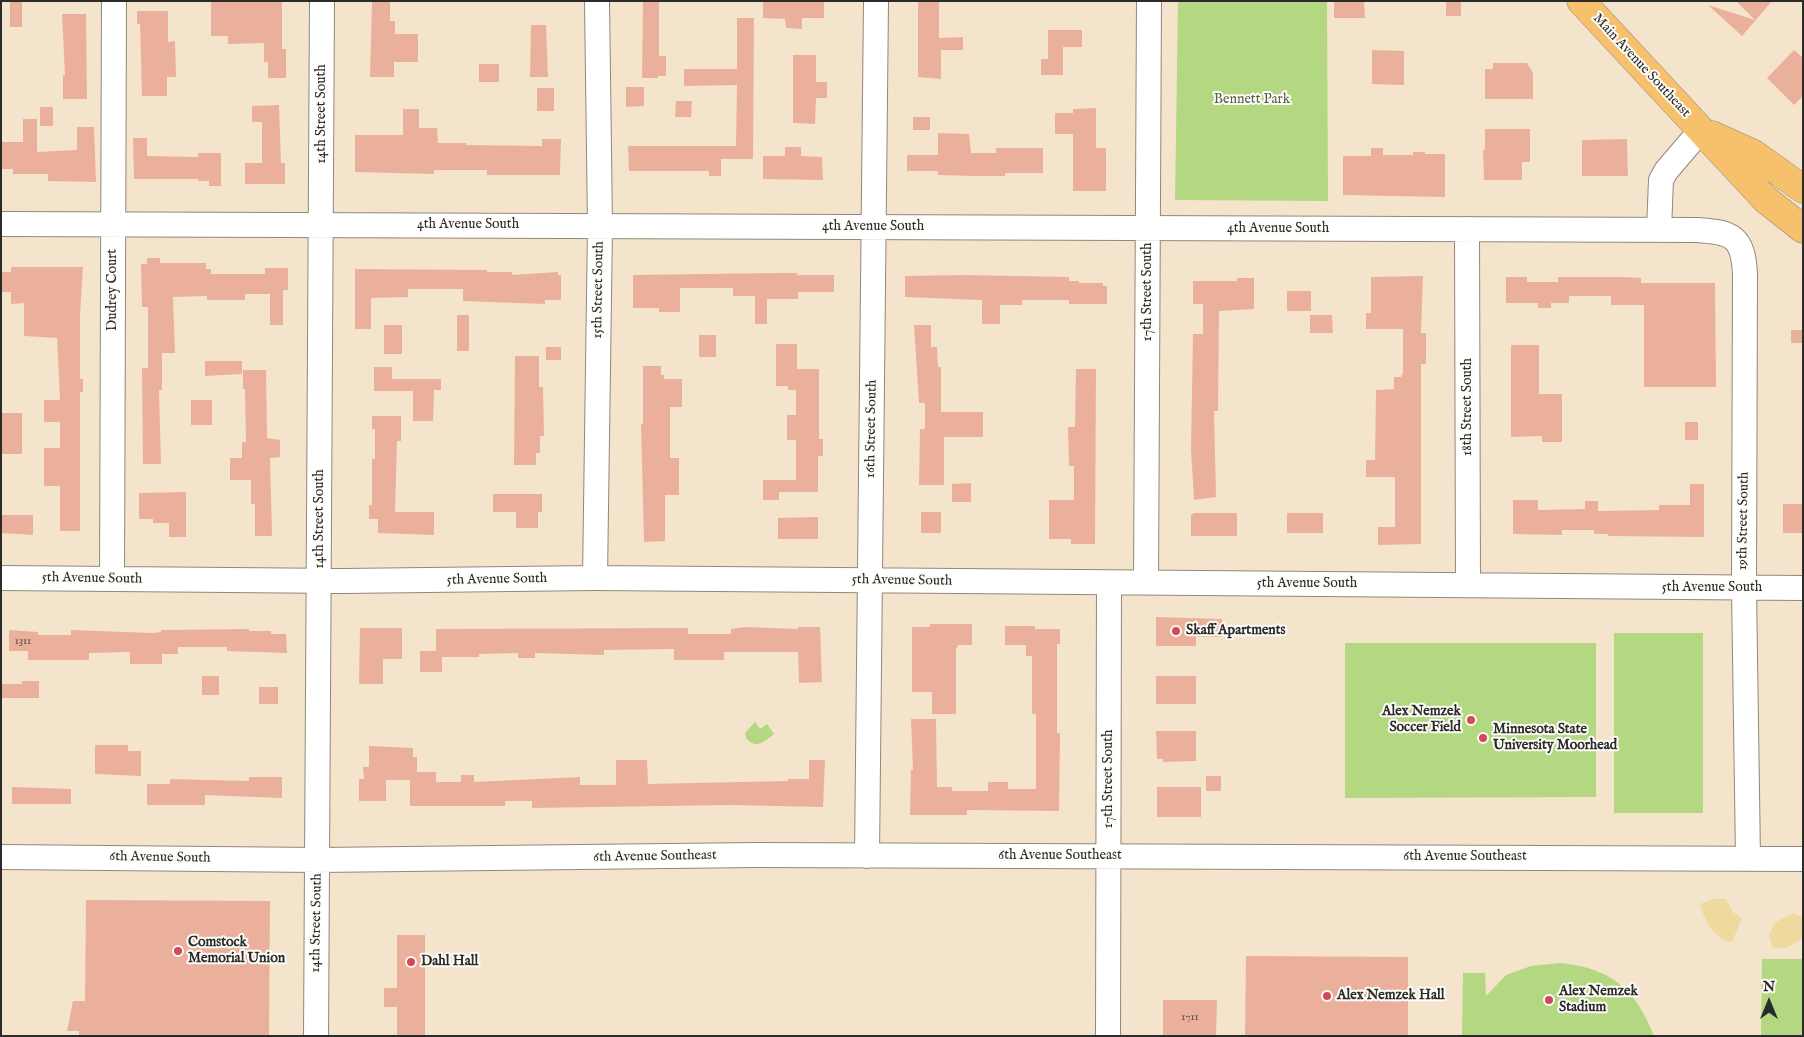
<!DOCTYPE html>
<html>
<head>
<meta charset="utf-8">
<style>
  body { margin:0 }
  #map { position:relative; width:1804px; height:1037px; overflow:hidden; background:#f5e4cc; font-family:"IM FELL English",serif }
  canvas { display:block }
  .frame { position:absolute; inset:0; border:2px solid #2b2b2b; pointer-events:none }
  .north { position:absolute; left:1744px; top:977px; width:50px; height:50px; -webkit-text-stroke:4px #fdfcf7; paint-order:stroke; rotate:0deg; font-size:14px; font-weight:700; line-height:20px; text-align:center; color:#2b2b2b }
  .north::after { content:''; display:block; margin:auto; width:18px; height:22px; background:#2b2b2b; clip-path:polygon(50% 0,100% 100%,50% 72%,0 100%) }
</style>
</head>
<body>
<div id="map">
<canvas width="1804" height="1037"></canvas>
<div class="frame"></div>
<div class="north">N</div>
</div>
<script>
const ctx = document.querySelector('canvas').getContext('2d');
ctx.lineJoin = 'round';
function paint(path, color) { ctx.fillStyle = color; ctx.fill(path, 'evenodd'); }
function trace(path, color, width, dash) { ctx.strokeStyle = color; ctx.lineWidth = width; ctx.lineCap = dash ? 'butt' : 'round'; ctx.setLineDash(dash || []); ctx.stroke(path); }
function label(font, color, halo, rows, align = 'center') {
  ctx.font = font + ' "IM FELL English",serif'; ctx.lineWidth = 4; ctx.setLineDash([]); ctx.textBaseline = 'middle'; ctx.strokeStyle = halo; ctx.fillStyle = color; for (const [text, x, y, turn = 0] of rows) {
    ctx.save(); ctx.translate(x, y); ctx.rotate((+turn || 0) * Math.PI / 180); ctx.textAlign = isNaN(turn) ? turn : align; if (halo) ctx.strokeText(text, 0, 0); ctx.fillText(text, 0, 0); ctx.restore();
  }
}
paint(new Path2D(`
  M1178,1H1327L1328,201L1175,200Z
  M1614,633H1703V813H1614Z
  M1345,643H1596V797L1345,798Z
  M755,722L760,729L767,724L774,734C764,742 756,750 746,738L745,733Z
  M1762,959H1803V1036H1761Z
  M1561,963C1612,969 1635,988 1654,1036H1462L1463,973H1485L1486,996L1506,975L1531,966Z`), '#b3d881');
paint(new Path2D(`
  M1713,899H1726L1733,912L1742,918L1732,942C1714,939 1704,920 1700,904Z
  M1793,913L1803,917V938L1786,948H1773L1769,937L1774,923Z`), '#eeda9e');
paint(new Path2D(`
  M10,1H22V27H10Z
  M211,1H282V49H286V78H268V62H264V43L228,44V36H211Z
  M372,1H390V21H395V34H418V62H394V77H370Z
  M643,1H659V56H666V76H658V78H642Z
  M763,1H824V18H802V29L786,28L785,19L763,18Z
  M918,1H939V38L963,37V50H941V79L918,77Z
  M1334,1H1364L1365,18H1334Z
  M1446,1H1461V16H1446Z
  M1736,1H1772L1742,36L1708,5L1755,20Z
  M137,11H168V42L175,41L176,77H167V96H142L140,24H137Z
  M62,14H86L87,99H63V75H65Z
  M737,18H754L753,159H721V176H709V171H629L628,146H736L737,85L684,86V69H737Z
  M531,25H546L548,77H530Z
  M1048,30H1082V47H1063V75H1041V59H1048Z
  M1372,50L1404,51V85L1372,84Z
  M1794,50L1803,58V96L1794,105L1767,78Z
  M793,55H816V82H827V98H816L815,124L793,123Z
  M1493,63H1527L1533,73V99H1485V69H1493Z
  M479,64H499V82H479Z
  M626,87H644V106L626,107Z
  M537,88H554V111H537Z
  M676,101H692L691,117H675Z
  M279,105L281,163H285V184H245V163H262V122H252V106Z
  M40,107H53V126H40Z
  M1096,108V148H1106V191H1073V134H1055V113H1073V109Z
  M403,109H419V128H437L438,143H466V145L542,146V139H561L560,175H487V170H434V174L355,172V135H403Z
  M913,117H930V130H913Z
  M23,119H37V152L77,150V127H94L96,182L48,181V174H13V169H1V142H23Z
  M1485,129H1530V162H1522V180H1484L1483,150H1485Z
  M938,133L969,134L971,153H996V148H1043V173H1005V176H975L938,175V171H907V155H938Z
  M133,138H147V156L198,157V153H221V186H209V181H198V179H134Z
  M1627,139L1628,176H1582V140Z
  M785,147H801V156L822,157L823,180L763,179V156H785Z
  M1371,148H1383V155H1413V152H1425V154H1445V197L1343,195V156H1371Z
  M147,258H160V263H206V269H211V274H265V268H288V290H283V325H270V294H245V300H207V296L173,297L175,353H162V390H159L161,464H143L142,368H148V307H142L141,264H147Z
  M11,267H83L80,316V379H83V392H80V531H60V486H44V448H60V422H44V400H60L57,338L24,336V303L11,304V292H1V272H11Z
  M355,269L487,270V272H512V275L558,272V275H561V300H545V304L463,301V289H408V297L371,298V329H355Z
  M779,273H797V275H834V292H798V299H767V324H755V296H733V288H680V312H659V308H633V275Z
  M965,275L1069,277V281H1079V283H1103V286H1107V304H1069V300H1022V305H1000V324H982V300L905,297V276Z
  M1423,276L1421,333H1426V364H1421V544L1378,545V527H1395V477H1366V460H1375L1376,390L1394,389V377H1401L1403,373V329H1366V313H1371V277Z
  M1506,277H1527V282H1558V277H1624L1641,278V283H1715L1716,387H1644V305H1611V296H1569V303H1551V308H1538V303H1506Z
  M1237,278H1254V309L1219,311L1218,411H1214L1216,497L1194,500L1191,449L1193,334H1203V304H1193V281H1237Z
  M1287,291H1311V311H1287Z
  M457,315H469V351H457Z
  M1310,315H1332L1333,333H1310Z
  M384,325H402V354H384Z
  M914,325H931V347H937L938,367H941V412H983V437H944V485H919L920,429H925V403H919Z
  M1791,330H1803V343H1791Z
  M699,335H716V357H699Z
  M776,344H797V369H819V439H823V456H818V492H779V500H763V480H796V440H787V415H796V390H788V386H776Z
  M1511,345H1539V394H1562V442H1542V436L1511,437Z
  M546,347H561V360H546Z
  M515,356H539V387H543L544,436H540V453H536V465H514Z
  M205,361H242V374L205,376Z
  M643,366H661V375H664V379H682V407H670V458H679V495H665V541L644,542L641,424H643Z
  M374,367H392V379H441V390H434L433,421H413V391H374Z
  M1076,369H1096L1095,544H1071V539H1049V500H1074V466H1069L1068,427H1075Z
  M243,370H266L267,438L280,440V457L270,458L272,536H255V504H251V480H230V458H242V442H246L245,389H243Z
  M191,400H212V425H191Z
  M1,413H22V454H1Z
  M372,416H401V441H397L395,512H434V535L378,533V519H369V505H372V459H375V429H372Z
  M1685,422H1698V440H1685Z
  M971,483V502H952V484Z
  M1690,484H1704V537L1608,536V534H1594V530H1562V535L1513,534V500H1538V510L1585,509V501H1598V511L1659,510V505H1690Z
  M186,492V537H169V523H153V519H139V493Z
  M493,494H542V512H538V528H516V512H493Z
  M1783,504H1803V533H1783Z
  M921,512H941V533H921Z
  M1194,513H1237V536H1191V515Z
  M1287,513H1323V533H1287Z
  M1,515H33V535L1,533Z
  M818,517V539H778V518Z
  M1156,617L1222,619V637H1196V646H1156Z
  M930,624H972V645H958L956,650V714H932V692H912V627H930Z
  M1005,626H1035V629H1060V644H1057V733H1060L1059,811L967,810V815H910L911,770H913L911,719H936L937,787H952V791H988V782H1008V789H1036V714H1032V656H1026V645H1005Z
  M745,627L798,629V627H820L822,682L799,683L798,652H724V660H674V649L604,650V655L535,653V658H518V653L479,654V657H442V672H420V651H436V629L688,628V634H731V629Z
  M360,628H402V659H383V684H359Z
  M249,629V631H271V634H286L287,653L227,651V647H178V654H162V664H130V652L89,653V660H28V651H9V630L38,632V635H71V630L153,633L161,632V630Z
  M202,676H219V695H202Z
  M1156,676H1196V704H1156Z
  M22,681H39V698H1V684H22Z
  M259,687H278V704H259Z
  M1156,731H1196V761L1163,762V759H1157Z
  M95,745H128V751H141V776L95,774Z
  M369,746L413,748V757H417V772H436V782H461V775H474V782L580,777V785H616V760H647L648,784L788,781V779H809V760H825L823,807L730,805L532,808V801H505V806H410V780H386V801H359V779H364L363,767H369Z
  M1206,776H1221V791H1206Z
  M249,777H282V798L205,795V805H147V784H170V779L249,781Z
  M12,787L71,789V804H12Z
  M1157,787H1201V817H1157Z
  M86,900L270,901L269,1036H79V1031H67L73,1001H85Z
  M397,935H425V1036H397V1007H384V988H397Z
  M1246,956L1408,957V1036H1245Z
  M1163,1000H1217L1216,1036H1163Z`), '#ebb09c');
const minor = new Path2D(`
  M1,224L1697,230C1733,232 1743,237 1745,274L1744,588L1748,858
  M1467,229L1468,585
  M1659,230L1661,180L1666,171L1701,130
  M1,578L343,581L595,578L1803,588
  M595,578L600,226L597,1
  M112,579L114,1
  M1146,582L1149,1
  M867,856L876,1
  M1,857L318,860L757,855L1803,859
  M316,1036L322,1
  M1108,1036L1109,583`);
const major = new Path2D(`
  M1581,1L1765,199L1803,229
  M1712,135L1754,154L1803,189`);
trace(minor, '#90887c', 26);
trace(major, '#90887c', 29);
trace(minor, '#fff', 24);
trace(major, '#f7c06c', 28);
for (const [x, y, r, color] of [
  [1176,631,5,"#d1495b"],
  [1471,720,5,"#d1495b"],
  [1483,738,5,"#d1495b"],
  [178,951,5,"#d1495b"],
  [411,962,5,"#d1495b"],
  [1327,996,5,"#d1495b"],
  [1549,1000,5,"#d1495b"]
]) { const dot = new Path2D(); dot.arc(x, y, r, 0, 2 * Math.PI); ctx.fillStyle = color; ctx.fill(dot); trace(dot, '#fdfcf7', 2); }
label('11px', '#5b4c47', null, [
  ["1311",23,642],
  ["1711",1190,1018]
]);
label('14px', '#2b2b2b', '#fdfcf7', [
  ["Main Avenue Southeast",1641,66,47],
  ["14th Street South",322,114,-90],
  ["4th Avenue South",468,225],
  ["4th Avenue South",873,227],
  ["4th Avenue South",1278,229],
  ["Dudrey Court",113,290,-90],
  ["15th Street South",599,290,-89],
  ["17th Street South",1148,292,-90],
  ["18th Street South",1468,407,-90],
  ["16th Street South",872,429,-89],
  ["14th Street South",320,519,-90],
  ["19th Street South",1744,521,-89],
  ["5th Avenue South",92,579,1],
  ["5th Avenue South",497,580,-1],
  ["5th Avenue South",902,581,1],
  ["5th Avenue South",1307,584],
  ["5th Avenue South",1712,588],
  ["17th Street South",1109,779,-90],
  ["6th Avenue Southeast",1060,856],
  ["6th Avenue Southeast",655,857,-1],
  ["6th Avenue Southeast",1465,857],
  ["6th Avenue South",160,858,1],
  ["14th Street South",317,923,-89]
]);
label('14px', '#545f45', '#fdfcf7', [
  ["Bennett Park",1252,100]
]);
label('bold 14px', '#2b2b2b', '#fdfcf7', [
  ["Skaff Apartments",1186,631],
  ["Alex Nemzek",1461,712,"right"],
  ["Soccer Field",1461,728,"right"],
  ["Minnesota State",1493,730],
  ["University Moorhead",1493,746],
  ["Comstock",188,943],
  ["Memorial Union",188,959],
  ["Dahl Hall",421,962],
  ["Alex Nemzek",1559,992],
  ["Stadium",1559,1008],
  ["Alex Nemzek Hall",1337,996]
], 'left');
</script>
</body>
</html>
